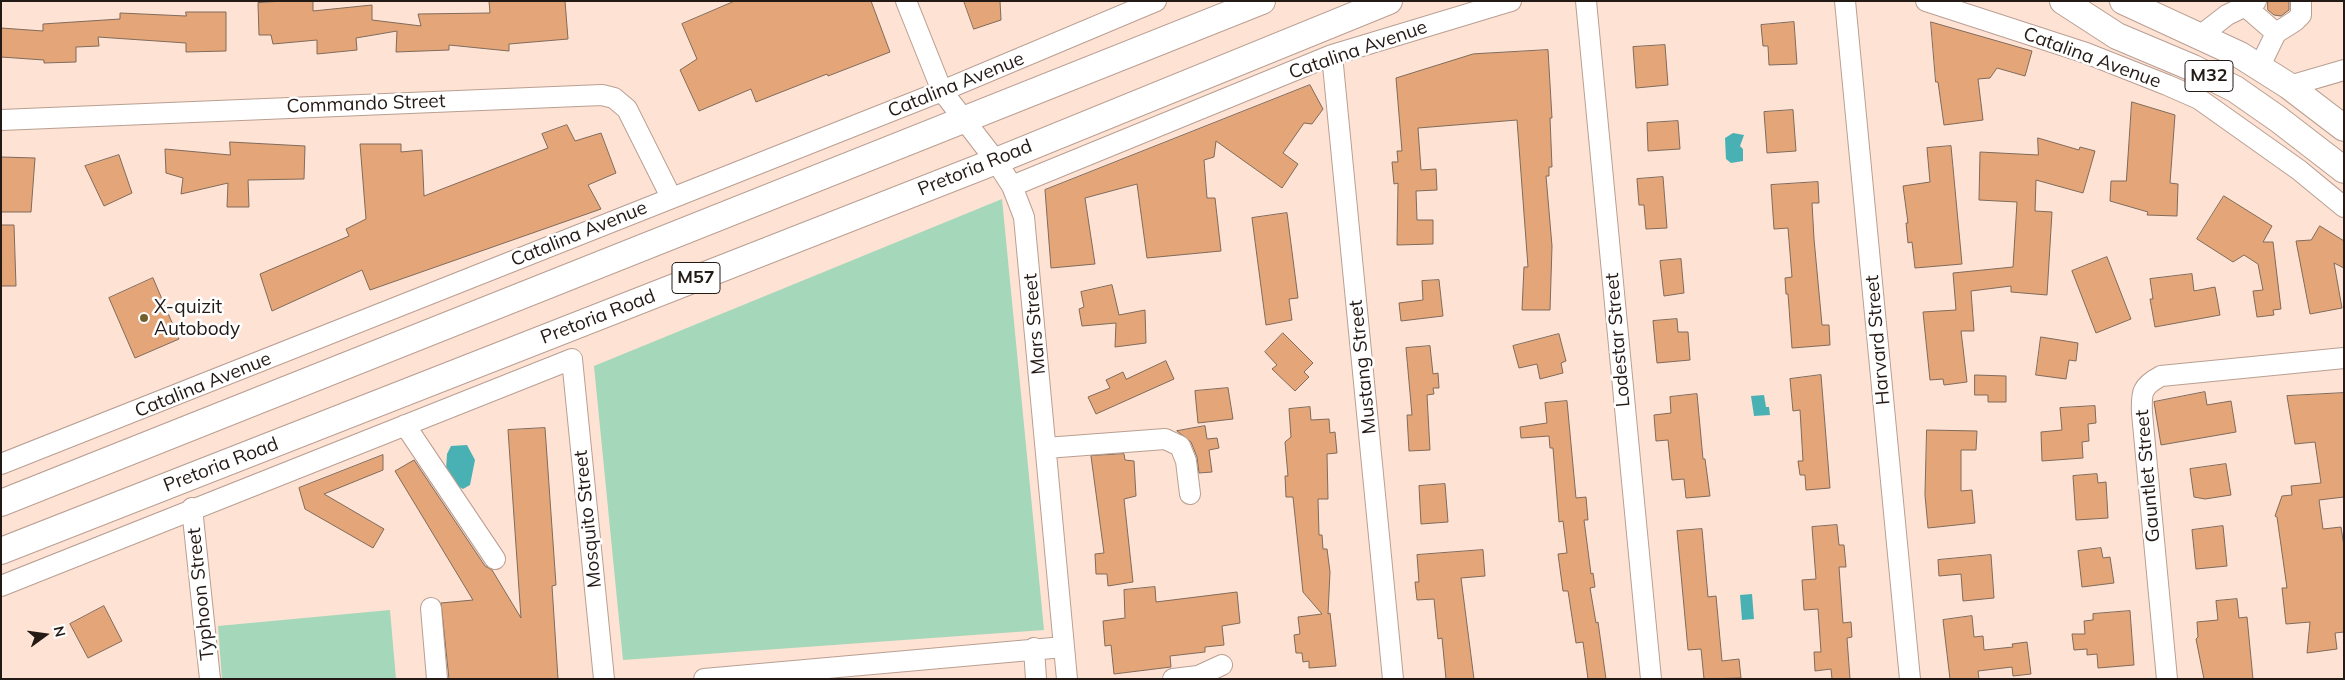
<!DOCTYPE html>
<html>
<head>
<meta charset="utf-8">
<style>
  body { margin:0 }
  #map { position:relative; width:2345px; height:680px; overflow:hidden; background:#fee2d4; font-family:Mulish,sans-serif }
  canvas { display:block }
  .frame { position:absolute; inset:0; border:2px solid #241a15; pointer-events:none }
  .north { position:absolute; left:20px; top:610px; width:50px; height:50px; -webkit-text-stroke:4px #fff; paint-order:stroke; rotate:76deg; font-size:14px; font-weight:700; line-height:20px; text-align:center; color:#241a15 }
  .north::after { content:''; display:block; margin:auto; width:18px; height:22px; background:#241a15; clip-path:polygon(50% 0,100% 100%,50% 72%,0 100%) }
</style>
</head>
<body>
<div id="map">
<canvas width="2345" height="680"></canvas>
<div class="frame"></div>
<div class="north">N</div>
</div>
<script>
const ctx = document.querySelector('canvas').getContext('2d');
ctx.lineJoin = 'round';
function paint(path, color) { ctx.fillStyle = color; ctx.fill(path, 'evenodd'); }
function trace(path, color, width, dash) { ctx.strokeStyle = color; ctx.lineWidth = width; ctx.lineCap = dash ? 'butt' : 'round'; ctx.setLineDash(dash || []); ctx.stroke(path); }
function label(font, color, halo, rows, align = 'center') {
  ctx.font = font + ' Mulish,sans-serif'; ctx.lineWidth = 5; ctx.setLineDash([]); ctx.textBaseline = 'middle'; ctx.strokeStyle = halo; ctx.fillStyle = color; for (const [text, x, y, turn = 0] of rows) {
    ctx.save(); ctx.translate(x, y); ctx.rotate((+turn || 0) * Math.PI / 180); ctx.textAlign = isNaN(turn) ? turn : align; if (halo) ctx.strokeText(text, 0, 0); ctx.fillText(text, 0, 0); ctx.restore();
  }
}
paint(new Path2D(`
  M1002,199L1044,630L623,660L594,366Z
  M390,610L396,679H222L218,626Z`), '#a5d7ba');
paint(new Path2D(`
  M1733,133L1744,135L1740,146L1743,149V161L1731,163L1726,159L1725,138Z
  M1764,395L1766,407H1769L1770,415L1754,416L1751,396Z
  M467,445L475,460L470,485L463,489L455,485L453,477L446,470L447,454L451,446Z
  M1752,594L1754,619L1742,620L1740,595Z`), '#49b1b4');
const building = new Path2D(`
  M284,1H313V11L372,5V20L421,26L418,14L490,13L489,1H565L568,39L509,44V51L449,45V50L396,52L397,31L356,38L357,50L317,54V40L273,44L271,35H259L258,3Z
  M735,1H871L890,52L828,76L827,74L756,102L751,89L699,111L680,70L697,59L682,24Z
  M964,1H1000L1001,20L974,29Z
  M2268,1H2289V10L2281,16L2274,15L2268,10Z
  M186,12H226V51L186,52V43L98,37L99,46L76,47V62L44,63V60L1,57V28L43,31V24L120,19V13L186,16Z
  M1794,22L1797,64L1769,65L1768,46H1763L1761,25Z
  M1931,22L2032,51L2025,76L1997,68L1990,78L1978,79L1983,120L1944,125L1938,82H1936Z
  M1665,45L1668,85L1636,88L1633,47Z
  M1548,50L1552,118H1550L1552,167H1549V176H1546L1552,246L1550,310H1522L1524,267H1528L1517,120L1418,128L1421,170L1436,169L1437,190L1416,191L1417,220H1433V244L1397,245L1398,183L1394,184L1392,162H1398L1397,151H1402L1396,78L1473,54Z
  M1310,85L1323,109L1312,124L1304,123L1283,153L1298,164L1282,188L1216,141L1214,157L1204,160L1207,198H1215L1221,251L1147,258L1137,184L1085,198L1095,264L1051,268L1045,190Z
  M2132,102L2175,115L2170,183L2178,184L2177,216L2147,215L2148,212L2110,201L2111,181H2126Z
  M1793,110L1796,151L1767,153L1764,112Z
  M1678,121L1680,149L1648,151L1647,123Z
  M567,125L575,141L601,133L616,173L588,185L601,209L370,290L362,270L272,311L260,274L349,236L346,229L366,219L360,144H401V152L422,150L424,196L548,148L542,134Z
  M2038,138L2079,150L2080,147L2095,151L2083,193L2036,180L2035,211L2052,212L2047,295L2011,292V286L1971,291L1974,331H1961L1967,382L1944,385L1943,379L1930,380L1923,312L1956,310L1953,273L2013,267L2017,202L1979,200L1980,152L2038,155Z
  M230,142L305,146L304,179L248,180L249,207H227L228,183L181,194L183,178L166,173L165,149L230,155Z
  M1951,146L1962,264L1915,268L1912,242L1908,243L1906,223H1908L1903,186L1930,182L1927,148Z
  M119,155L132,193L104,206L85,166Z
  M1,157L35,158L31,212H1Z
  M1663,177L1667,228L1646,229L1644,205H1639L1637,179Z
  M1818,182L1819,203H1812L1814,239L1822,325H1829L1830,345L1792,348L1788,294H1786L1785,278L1792,277L1788,228L1774,229L1771,185Z
  M2224,196L2272,226L2263,242H2273L2281,309L2273,310L2274,315L2257,317L2253,291L2263,290L2258,264L2244,255L2233,262L2197,239Z
  M1287,213L1298,298L1289,299L1292,320L1266,325L1252,218Z
  M1,225H14L16,286H1Z
  M2320,226L2344,241V268L2334,263L2342,308L2310,314L2296,241L2311,240Z
  M2107,257L2131,319L2096,333L2072,271Z
  M1681,259L1684,293L1664,296L1660,261Z
  M2192,274L2194,291L2215,287L2220,315L2155,327L2150,299H2153L2150,279Z
  M153,278L179,339L135,358L109,298Z
  M1439,280L1443,316L1401,321L1399,303L1423,300L1422,281Z
  M1112,285L1119,315L1145,310L1146,343L1115,347L1116,323L1082,326L1079,309L1084,307L1081,292Z
  M1677,319L1678,332H1688L1690,360L1657,363L1653,321Z
  M1283,333L1313,363L1304,372L1309,377L1295,391L1272,369L1277,365L1265,352Z
  M1559,334L1566,361L1561,363L1563,373L1540,379L1537,364L1519,368L1513,346Z
  M2041,337L2078,343L2076,361L2069,360L2066,379L2036,375Z
  M1430,346L1433,374L1438,373L1439,388H1433L1434,394L1427,395L1430,450L1409,451L1407,415H1412L1406,348Z
  M1166,361L1174,379L1096,414L1088,397L1110,388L1106,380L1123,372L1126,379Z
  M1821,375L1830,488L1806,490L1805,475H1800L1798,461H1803L1800,410L1793,411L1790,379Z
  M1975,375L2006,376V402H1988V395H1975Z
  M1228,388L1233,419L1198,423L1195,391Z
  M2205,392L2207,405L2231,401L2236,432L2161,445L2154,402Z
  M2344,393V497L2319,500L2323,529L2341,527L2344,546V632L2335,633L2337,649L2307,653L2310,622L2286,624L2282,588H2287L2277,517L2275,516L2282,496L2292,495L2291,486L2321,483L2315,442L2295,444L2287,396Z
  M1697,394L1703,459H1705L1710,496L1686,498L1684,479L1672,480L1668,440L1656,441L1654,415L1671,413L1670,397Z
  M1567,401L1576,498L1586,497L1588,520H1584L1591,574L1593,573L1595,587L1590,588L1596,623L1598,622L1606,679H1588L1583,642L1576,643L1568,591H1563L1558,554L1567,553L1563,521L1559,522L1553,448H1550L1549,436L1521,438L1520,427L1547,423L1545,403Z
  M2095,406L2096,423L2088,424L2089,441L2082,442L2083,458L2042,461L2041,432L2062,430L2060,408Z
  M1310,407L1311,420L1329,419L1330,433L1335,432L1337,453L1327,454L1328,499H1318L1319,535H1322L1323,549H1327L1330,572L1328,614L1330,613L1336,666L1309,668V661L1303,662L1302,653H1296L1294,635L1300,634L1298,617L1322,614L1303,592L1293,497H1286L1285,476H1288L1285,442L1291,437L1289,409Z
  M1205,426L1207,439L1217,438L1219,448L1209,450L1212,472L1199,473L1197,457L1191,442L1177,431Z
  M545,428L556,585L552,586L558,679H449L441,603L473,600L395,471L414,460L485,566L492,570L521,618L508,430Z
  M1927,430L1977,431L1976,450H1961V491L1972,490L1975,523L1928,528L1925,495Z
  M1124,454L1125,460L1134,461L1136,496L1124,499L1133,582L1108,586L1107,574H1096L1095,554L1104,553L1091,456Z
  M383,455V470L324,494L384,529L373,548L305,509L299,488Z
  M2226,464L2231,495L2205,499L2194,497L2190,469Z
  M2097,474L2098,483L2106,482L2108,518L2076,520L2073,476Z
  M1445,484L1448,522L1421,524L1419,486Z
  M1837,525L1839,545H1844L1846,567H1839L1843,623L1851,622L1852,637L1847,638L1850,679H1832L1831,669L1815,671L1814,652H1821L1818,609L1804,610L1802,580L1816,579L1812,527Z
  M2223,526L2227,566L2196,569L2192,530Z
  M1702,529L1708,597L1716,596L1722,661L1739,659L1741,678L1704,679L1701,649L1688,650L1677,531Z
  M2101,548L2103,558L2110,557L2114,583L2082,587L2078,551Z
  M1483,550L1485,576L1461,578L1474,679H1446L1442,638L1438,639L1434,599L1417,600L1415,582H1419L1417,555Z
  M1991,555L1994,598L1963,601L1961,574L1939,576L1938,560Z
  M1155,587L1156,602L1237,592L1240,623L1222,626L1224,645L1205,647V652L1170,656L1171,667L1114,674L1111,645L1105,646L1103,621L1125,618L1124,590Z
  M2237,599L2239,618L2247,617L2253,679H2204L2196,639L2198,637L2197,622L2218,620L2216,601Z
  M104,606L122,641L88,658L70,624Z
  M2130,611L2134,665L2098,668L2097,654L2087,655V649L2074,650L2072,634H2085L2084,621L2093,620V614Z
  M1972,616L1974,637L1983,636L1984,650L2013,647L2012,644L2027,642L2031,674L2013,676L2012,667L1978,671L1979,679H1950L1943,620Z`);
paint(building, '#e4a679');
trace(building, '#806a5a', 1);
const minor = new Path2D(`
  M906,1L942,91L996,161L1012,186L1024,217L1067,679
  M1586,1L1651,679
  M1845,1L1910,679
  M1926,1L2086,53L2167,85L2199,99L2299,170L2344,207
  M2246,7L2276,33
  M2200,36L2227,15L2256,1
  M1332,55L1393,679
  M2259,68L2276,33L2295,21L2301,15V1
  M2289,86L2344,70
  M1,120L602,95L614,98L627,109L671,197
  M1012,186L1332,55L1511,1
  M405,425L495,559
  M1046,448L1165,439L1180,446L1186,461L1190,494
  M1,464L942,91L1156,1
  M192,508L210,679
  M1,586L572,359L604,679
  M431,608L437,679
  M1034,648L1036,679
  M704,679L1064,647
  M1173,679L1198,676L1222,665
  M2167,679L2142,413C2141,392 2142,386 2161,376L2344,358`);
const major = new Path2D(`
  M2063,1L2117,36L2193,68L2235,89L2278,119L2344,170
  M2123,1L2240,55L2289,86L2344,128
  M1,503L1262,1
  M1,551L996,161L1389,1`);
trace(minor, '#b99f92', 22);
trace(major, '#b99f92', 28);
trace(minor, '#fff', 20);
trace(major, '#fff', 26);
for (const [x, y, r, color] of [
  [144,318,5,"#715f2d"]
]) { const dot = new Path2D(); dot.arc(x, y, r, 0, 2 * Math.PI); ctx.fillStyle = color; ctx.fill(dot); trace(dot, '#fff', 2); }
for (const [x, y, w] of [
  [2209,76,48],
  [696,278,48]
]) { const box = new Path2D(); box.roundRect(x - w / 2, y - 15.5, w, 31, 4); ctx.fillStyle = '#fff'; ctx.fill(box); trace(box, '#241a15', 1); }
label('bold 18px', '#241a15', null, [
  ["M32",2209,76],
  ["M57",696,278]
]);
label('19px', '#241a15', '#fff', [
  ["Catalina Avenue",1358,50,-19],
  ["Catalina Avenue",2092,58,20],
  ["Catalina Avenue",956,85,-22],
  ["Commando Street",366,104,-2],
  ["Pretoria Road",975,168,-22],
  ["Catalina Avenue",579,234,-22],
  ["Pretoria Road",598,317,-21],
  ["Mars Street",1035,324,-95],
  ["Lodestar Street",1618,340,-95],
  ["Harvard Street",1878,340,-95],
  ["Mustang Street",1363,367,-96],
  ["Catalina Avenue",203,385,-22],
  ["Pretoria Road",221,465,-21],
  ["Gauntlet Street",2148,476,-95],
  ["Mosquito Street",588,519,-96],
  ["Typhoon Street",201,594,-96]
]);
label('19px', '#241a15', '#fff', [
  ["X-quizit",154,307],
  ["Autobody",154,329]
], 'left');
</script>
</body>
</html>
